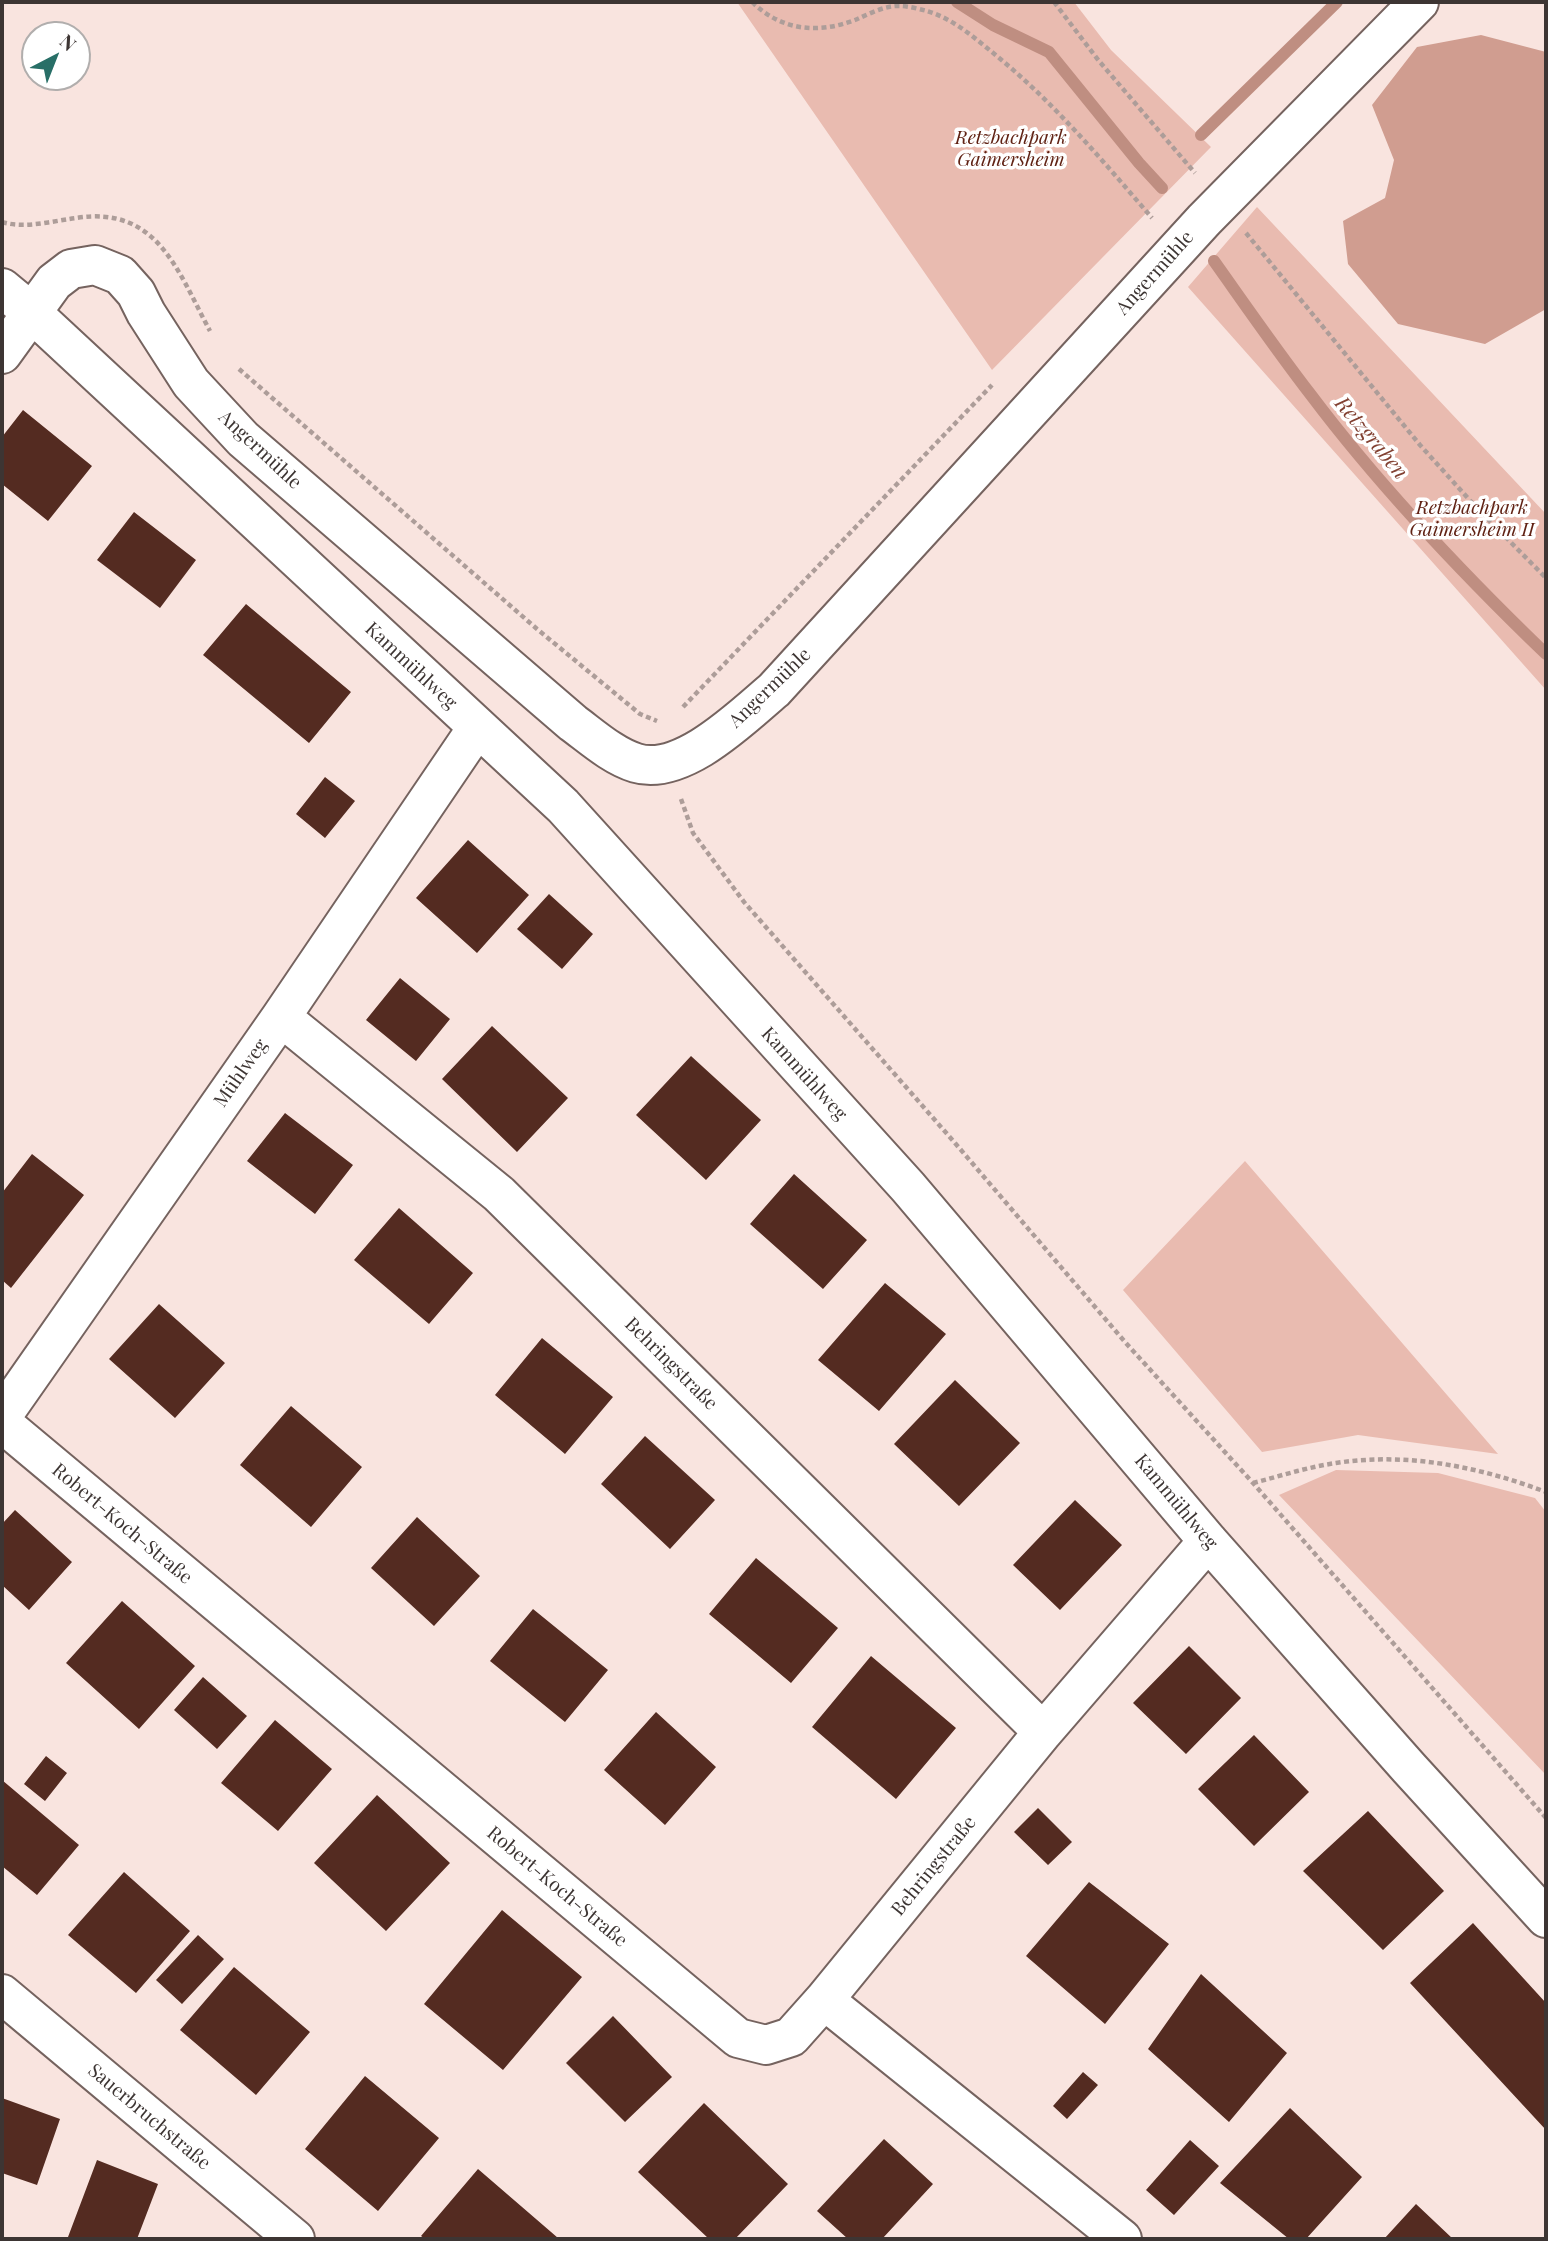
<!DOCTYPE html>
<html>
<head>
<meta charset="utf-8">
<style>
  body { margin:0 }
  #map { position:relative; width:1548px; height:2241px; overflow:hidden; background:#f9e4df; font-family:"Playfair Display",serif }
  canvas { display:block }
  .frame { position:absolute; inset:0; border:4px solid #3d3533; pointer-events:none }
  .north { position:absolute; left:21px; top:21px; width:70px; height:70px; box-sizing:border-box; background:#fff; border:2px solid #b1aead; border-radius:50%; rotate:42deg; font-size:19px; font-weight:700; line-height:28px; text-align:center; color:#3d3533 }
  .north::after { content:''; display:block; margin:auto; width:24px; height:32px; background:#286f67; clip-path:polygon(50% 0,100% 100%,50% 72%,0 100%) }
</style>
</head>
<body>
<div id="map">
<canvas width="1548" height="2241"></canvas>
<div class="frame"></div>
<div class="north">N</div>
</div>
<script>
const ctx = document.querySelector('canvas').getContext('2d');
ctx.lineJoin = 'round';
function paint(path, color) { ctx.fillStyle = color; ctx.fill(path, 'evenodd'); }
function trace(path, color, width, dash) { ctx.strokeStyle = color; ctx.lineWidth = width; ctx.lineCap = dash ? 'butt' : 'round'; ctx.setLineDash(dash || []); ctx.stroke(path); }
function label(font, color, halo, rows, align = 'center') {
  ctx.font = font + ' "Playfair Display",serif'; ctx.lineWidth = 7; ctx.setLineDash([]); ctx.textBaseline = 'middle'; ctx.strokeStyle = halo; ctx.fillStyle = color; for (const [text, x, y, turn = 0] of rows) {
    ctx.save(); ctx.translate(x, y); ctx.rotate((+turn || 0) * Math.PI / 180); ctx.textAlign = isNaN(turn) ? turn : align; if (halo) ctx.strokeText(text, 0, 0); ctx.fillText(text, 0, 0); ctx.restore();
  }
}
paint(new Path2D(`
  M737,2H1074L1111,50L1211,147L992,370Z
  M1257,207L1546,514V690L1188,287Z
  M1245,1161L1498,1454L1358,1435L1262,1452L1123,1290Z
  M1336,1470L1438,1473L1535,1498L1546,1512V1775L1279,1495Z`), '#e9bbb0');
paint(new Path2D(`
  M1481,35L1546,52V309L1485,344L1398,324L1348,264L1343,221L1385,198L1394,160L1372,105L1417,47Z`), '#d09d90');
trace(new Path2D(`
  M957,2L993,25L1049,52L1139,163L1162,188
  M1201,135L1337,2
  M1214,261C1246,306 1277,351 1311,395C1381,488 1462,573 1546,654`), '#bf8e81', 12);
paint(new Path2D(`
  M23,410L92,466L48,521L2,484V437Z
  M134,512L196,560L160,608L97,560Z
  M246,604L351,692L309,743L203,655Z
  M325,777L355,801L325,838L296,814Z
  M468,840L529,895L477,953L416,898Z
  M549,894L593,934L562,969L517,929Z
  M400,978L450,1019L416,1061L366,1020Z
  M492,1026L568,1098L517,1152L442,1079Z
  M691,1056L761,1120L706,1180L636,1115Z
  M285,1113L353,1165L315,1214L247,1161Z
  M32,1154L84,1195L11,1288L2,1280V1193Z
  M794,1174L867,1240L823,1289L750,1224Z
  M399,1208L473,1273L429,1324L354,1260Z
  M885,1283L946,1334L879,1411L818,1360Z
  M159,1304L225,1363L175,1418L109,1359Z
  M542,1338L613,1397L565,1454L495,1395Z
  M955,1380L1020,1443L959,1506L894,1444Z
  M291,1406L362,1467L311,1527L240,1465Z
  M645,1436L715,1500L670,1549L601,1484Z
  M1075,1500L1122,1545L1060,1610L1013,1565Z
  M15,1510L72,1562L29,1610L2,1585V1524Z
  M417,1517L480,1576L434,1626L371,1568Z
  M756,1558L838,1628L791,1683L709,1614Z
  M122,1601L195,1666L139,1729L66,1663Z
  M533,1609L608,1670L565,1722L490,1661Z
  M1189,1646L1241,1698L1186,1754L1133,1703Z
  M871,1656L956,1728L896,1799L812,1727Z
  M203,1677L247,1716L217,1749L174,1710Z
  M656,1712L716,1767L665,1825L604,1770Z
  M275,1720L332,1769L278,1831L221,1783Z
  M1254,1735L1309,1792L1254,1846L1198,1789Z
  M46,1756L67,1773L45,1801L24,1784Z
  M2,1780L79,1845L37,1895L2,1866Z
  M377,1795L450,1863L386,1931L314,1863Z
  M1038,1808L1072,1842L1048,1865L1014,1832Z
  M1368,1811L1444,1891L1383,1950L1303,1871Z
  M124,1872L190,1931L136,1993L68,1935Z
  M1089,1882L1169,1944L1105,2024L1026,1956Z
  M502,1910L582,1977L503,2070L424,2004Z
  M1473,1923L1546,2003V2130L1410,1983Z
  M198,1935L224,1959L182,2004L156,1980Z
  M234,1967L310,2032L256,2095L180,2030Z
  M1201,1974L1287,2053L1229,2122L1148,2049Z
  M613,2016L672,2077L625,2122L566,2063Z
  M1083,2072L1098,2085L1067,2119L1053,2106Z
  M365,2076L439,2138L378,2211L305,2149Z
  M2,2098L60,2119L37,2185L2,2173Z
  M704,2103L788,2184L735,2239H709L638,2172Z
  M1290,2108L1362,2177L1306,2239H1289L1220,2183Z
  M884,2139L933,2184L882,2239H848L817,2211Z
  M1190,2140L1219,2166L1174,2215L1146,2190Z
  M97,2160L158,2184L137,2239H75L68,2237Z
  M478,2169L558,2238L556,2239H425L421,2236Z
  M1416,2204L1453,2239H1384Z`), '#542b21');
const minor = new Path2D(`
  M2,288L31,312L563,806L908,1187L1208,1541L1409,1768L1546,1918
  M2,354L54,282L71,269L95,265L120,275L136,293L146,313L191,383L243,439L573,723C592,737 613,756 636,763C682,777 742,717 774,690L1204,220L1419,2
  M281,1017L499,1194L1043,1732L1208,1541
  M2,1416L281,1017L477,728
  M2,1423L738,2038L766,2045L791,2037L824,2000L1122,2239
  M2,1994L295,2239
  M824,2000L1043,1732`);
trace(minor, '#75635f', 42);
trace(new Path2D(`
  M752,2C782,31 818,34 855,20C869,14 885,5 901,6C908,6 919,9 927,11C954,19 976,39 998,57C1056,105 1103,161 1152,218
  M1054,2L1099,61L1195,173
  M2,222C25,229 52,221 76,218C158,205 178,272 210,331
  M1246,233L1420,445L1475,506L1546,578
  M239,369L537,629L640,714L657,721
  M683,707L992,385
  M681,799L693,833L744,902L955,1143L1125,1342L1253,1483L1546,1818
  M1253,1483C1280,1476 1308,1467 1336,1463C1408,1452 1480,1467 1546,1492`), '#ad9d99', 4.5, [5, 3.5]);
trace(minor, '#fff', 38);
label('italic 19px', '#602214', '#fff', [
  ["Retzbachpark",1011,138],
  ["Gaimersheim",1011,160],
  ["Retzbachpark",1472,508],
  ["Gaimersheim II",1472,530]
]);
label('19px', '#3d3533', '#fff', [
  ["Angermühle",1155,273,-48],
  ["Angermühle",260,450,43],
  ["Kammühlweg",411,666,43],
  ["Angermühle",770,688,-44],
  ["Mühlweg",241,1073,-55],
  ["Kammühlweg",804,1074,48],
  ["Behringstraße",671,1364,45],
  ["Kammühlweg",1176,1502,50],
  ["Robert-Koch-Straße",122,1524,40],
  ["Behringstraße",934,1866,-51],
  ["Robert-Koch-Straße",557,1887,40],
  ["Sauerbruchstraße",149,2117,40]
]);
label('italic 21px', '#824132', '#fff', [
  ["Retzgraben",1371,438,50]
]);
</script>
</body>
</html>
